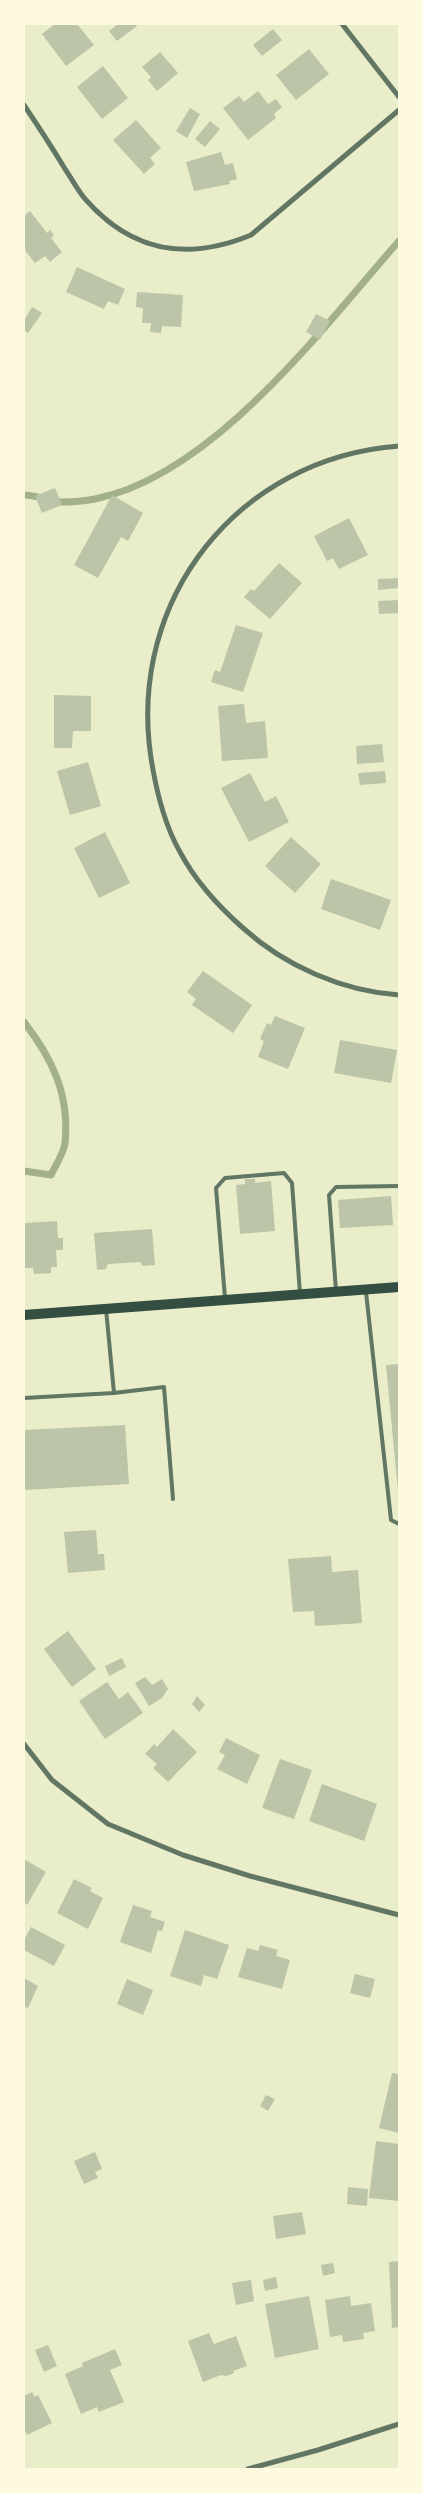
<!DOCTYPE html>
<html>
<head>
<meta charset="utf-8">
<style>
  body { margin:0 }
  #map { position:relative; width:423px; height:2493px; overflow:hidden; background:#e9edc9; font-family:"Titillium Web",sans-serif }
  canvas { display:block }
  .frame { position:absolute; inset:0; border:25px solid #fefae0; pointer-events:none }
</style>
</head>
<body>
<div id="map">
<canvas width="423" height="2493"></canvas>
<div class="frame"></div>
</div>
<script>
const ctx = document.querySelector('canvas').getContext('2d');
ctx.lineJoin = 'round';
function trace(path, color, width, dash) { ctx.strokeStyle = color; ctx.lineWidth = width; ctx.lineCap = dash ? 'butt' : 'round'; ctx.setLineDash(dash || []); ctx.stroke(path); }
function paint(path, color) { ctx.fillStyle = color; ctx.fill(path, 'evenodd'); }
trace(new Path2D(`
  M24,495C36,495 48,501 61,502C72,502 85,501 95,499C214,475 322,328 399,241
  M24,1022C52,1058 70,1095 65,1143C64,1153 55,1166 51,1175L24,1171`), '#a3b18a', 7);
paint(new Path2D(`
  M55,24H77L94,45L66,66L42,34Z
  M118,24H135L137,26L117,41L109,31Z
  M273,29L282,40L262,56L253,45Z
  M309,49L329,74L296,100L276,75Z
  M160,52L178,73L157,91L148,80L151,77L142,67Z
  M103,66L128,98L102,119L77,87Z
  M258,91L268,104L276,99L282,107L274,114L276,118L248,140L223,108L239,96L244,102Z
  M190,108L200,114L187,138L176,131Z
  M136,120L161,148L150,158L155,164L144,174L113,140Z
  M210,121L220,129L205,147L195,139Z
  M221,152L225,165L233,163L237,179L229,181L230,184L194,191L186,162Z
  M30,211L47,233L50,230L54,235L51,238L62,252L50,262L45,256L35,263L24,249V216Z
  M77,267L125,289L118,305L108,301L104,309L66,292Z
  M137,292L183,295L181,327L162,326L161,333L150,332L151,323H142L143,308L136,307Z
  M32,307L42,313L28,333L24,330V320Z
  M316,314L330,321L320,340L306,332Z
  M55,488L62,505L42,513L35,496Z
  M112,495L143,513L128,541L121,537L98,578L74,565Z
  M349,518L368,555L339,569L333,558L327,561L314,536Z
  M279,563L302,583L270,619L244,597L251,589L254,591Z
  M399,578V588L378,590V579Z
  M399,600V613L379,614L378,601Z
  M236,625L263,633L243,692L211,682L215,670L220,672Z
  M54,695L91,696V731H73L72,748H54Z
  M244,704L246,723L265,721L268,758L222,761L218,706Z
  M382,744L384,762L357,764L356,746Z
  M88,762L101,806L70,815L57,771Z
  M385,771L386,783L360,785L358,773Z
  M250,773L265,802L276,796L289,822L249,842L221,788Z
  M105,832L130,883L99,898L74,848Z
  M291,837L321,864L295,893L265,866Z
  M331,879L391,900L380,930L321,909Z
  M203,971L252,1005L233,1033L192,1005L196,999L187,992Z
  M275,1016L305,1028L288,1069L258,1057L264,1041L260,1039L267,1023L271,1025Z
  M340,1040L397,1050L391,1083L334,1073Z
  M245,1179H255V1183L271,1181L275,1231L240,1234L236,1185L245,1184Z
  M391,1196L393,1225L340,1228L338,1200Z
  M57,1221L58,1238H63V1250H56L57,1267H51V1273L34,1274L33,1268H24V1223Z
  M152,1229L155,1265L143,1266L140,1262L108,1264L106,1269L97,1270L94,1233Z
  M399,1364V1491H398L386,1365Z
  M125,1425L129,1484L24,1490V1430Z
  M96,1530L98,1554H104L105,1570L68,1573L64,1532Z
  M331,1556L332,1572L358,1570L362,1623L315,1626L314,1611L293,1612L288,1559Z
  M68,1631L96,1669L72,1687L44,1649Z
  M122,1658L126,1667L109,1676L105,1666Z
  M145,1677L152,1685L162,1679L168,1689L162,1698L149,1706L135,1683Z
  M107,1682L119,1699L128,1692L143,1713L105,1739L79,1701Z
  M197,1696L205,1705L199,1712L192,1704Z
  M173,1729L197,1752L168,1782L153,1768L157,1764L145,1754L154,1744L157,1747Z
  M226,1738L260,1755L247,1784L217,1769L225,1755L219,1752Z
  M280,1759L312,1770L294,1819L262,1808Z
  M322,1784L377,1804L364,1841L309,1821Z
  M24,1859L46,1872L27,1905L24,1903Z
  M74,1879L92,1888L90,1891L103,1898L88,1929L57,1913Z
  M133,1905L152,1911L150,1917L165,1922L162,1931L158,1930L151,1953L120,1942Z
  M31,1927L65,1945L54,1966L24,1950V1940Z
  M185,1930L229,1945L217,1979L204,1975L201,1986L170,1976Z
  M260,1945L278,1950L276,1956L290,1960L282,1989L238,1977L247,1948L258,1951Z
  M355,1974L375,1979L370,1998L350,1993Z
  M24,1978L38,1986L28,2008L24,2006Z
  M127,1979L153,1990L143,2015L117,2004Z
  M392,2073L399,2074V2133L379,2128Z
  M266,2095L275,2099L268,2111L260,2106Z
  M376,2141L399,2144V2201L369,2198Z
  M95,2152L102,2169L95,2172L98,2178L84,2184L74,2161Z
  M348,2187L368,2189L367,2206L347,2204Z
  M302,2212L306,2234L276,2239L273,2216Z
  M399,2261V2327L392,2328L389,2262Z
  M333,2263L335,2273L323,2276L321,2265Z
  M276,2277L278,2288L265,2291L263,2280Z
  M251,2280L254,2301L236,2305L232,2283Z
  M309,2296L319,2349L275,2358L265,2304Z
  M350,2296L351,2306L371,2303L375,2331L363,2333L364,2339L343,2342L342,2335L330,2337L325,2300Z
  M209,2333L214,2344L236,2336L247,2366L233,2371L234,2373L226,2376L221,2375L203,2382L188,2341Z
  M48,2345L57,2366L44,2372L35,2350Z
  M115,2349L122,2365L110,2370L124,2402L99,2412L97,2407L81,2414L65,2374L83,2366L82,2363Z
  M32,2392L35,2397L38,2395L52,2423L27,2435L25,2431L24,2432V2396Z`), '#bcc5a7');
trace(new Path2D(`
  M336,1291L329,1195L336,1187L399,1186
  M366,1292L391,1520L399,1524
  M225,1298L216,1188L225,1178L284,1173L292,1183L300,1294
  M106,1309L114,1393L164,1387L173,1499
  M24,1398L114,1393`), '#617663', 4);
trace(new Path2D(`
  M342,24L399,97
  M24,105C38,126 52,147 65,169C72,179 78,191 86,200C133,253 188,261 251,235L399,110
  M399,446C238,458 127,599 151,758C156,790 164,824 180,852C196,882 218,906 243,928C285,966 342,991 399,995
  M24,1744L52,1780L108,1824L183,1855L250,1876L399,1915
  M248,2469L318,2450L399,2424`), '#617663', 5);
trace(new Path2D(`
  M24,1315L399,1287`), '#344e41', 10);
</script>
</body>
</html>
